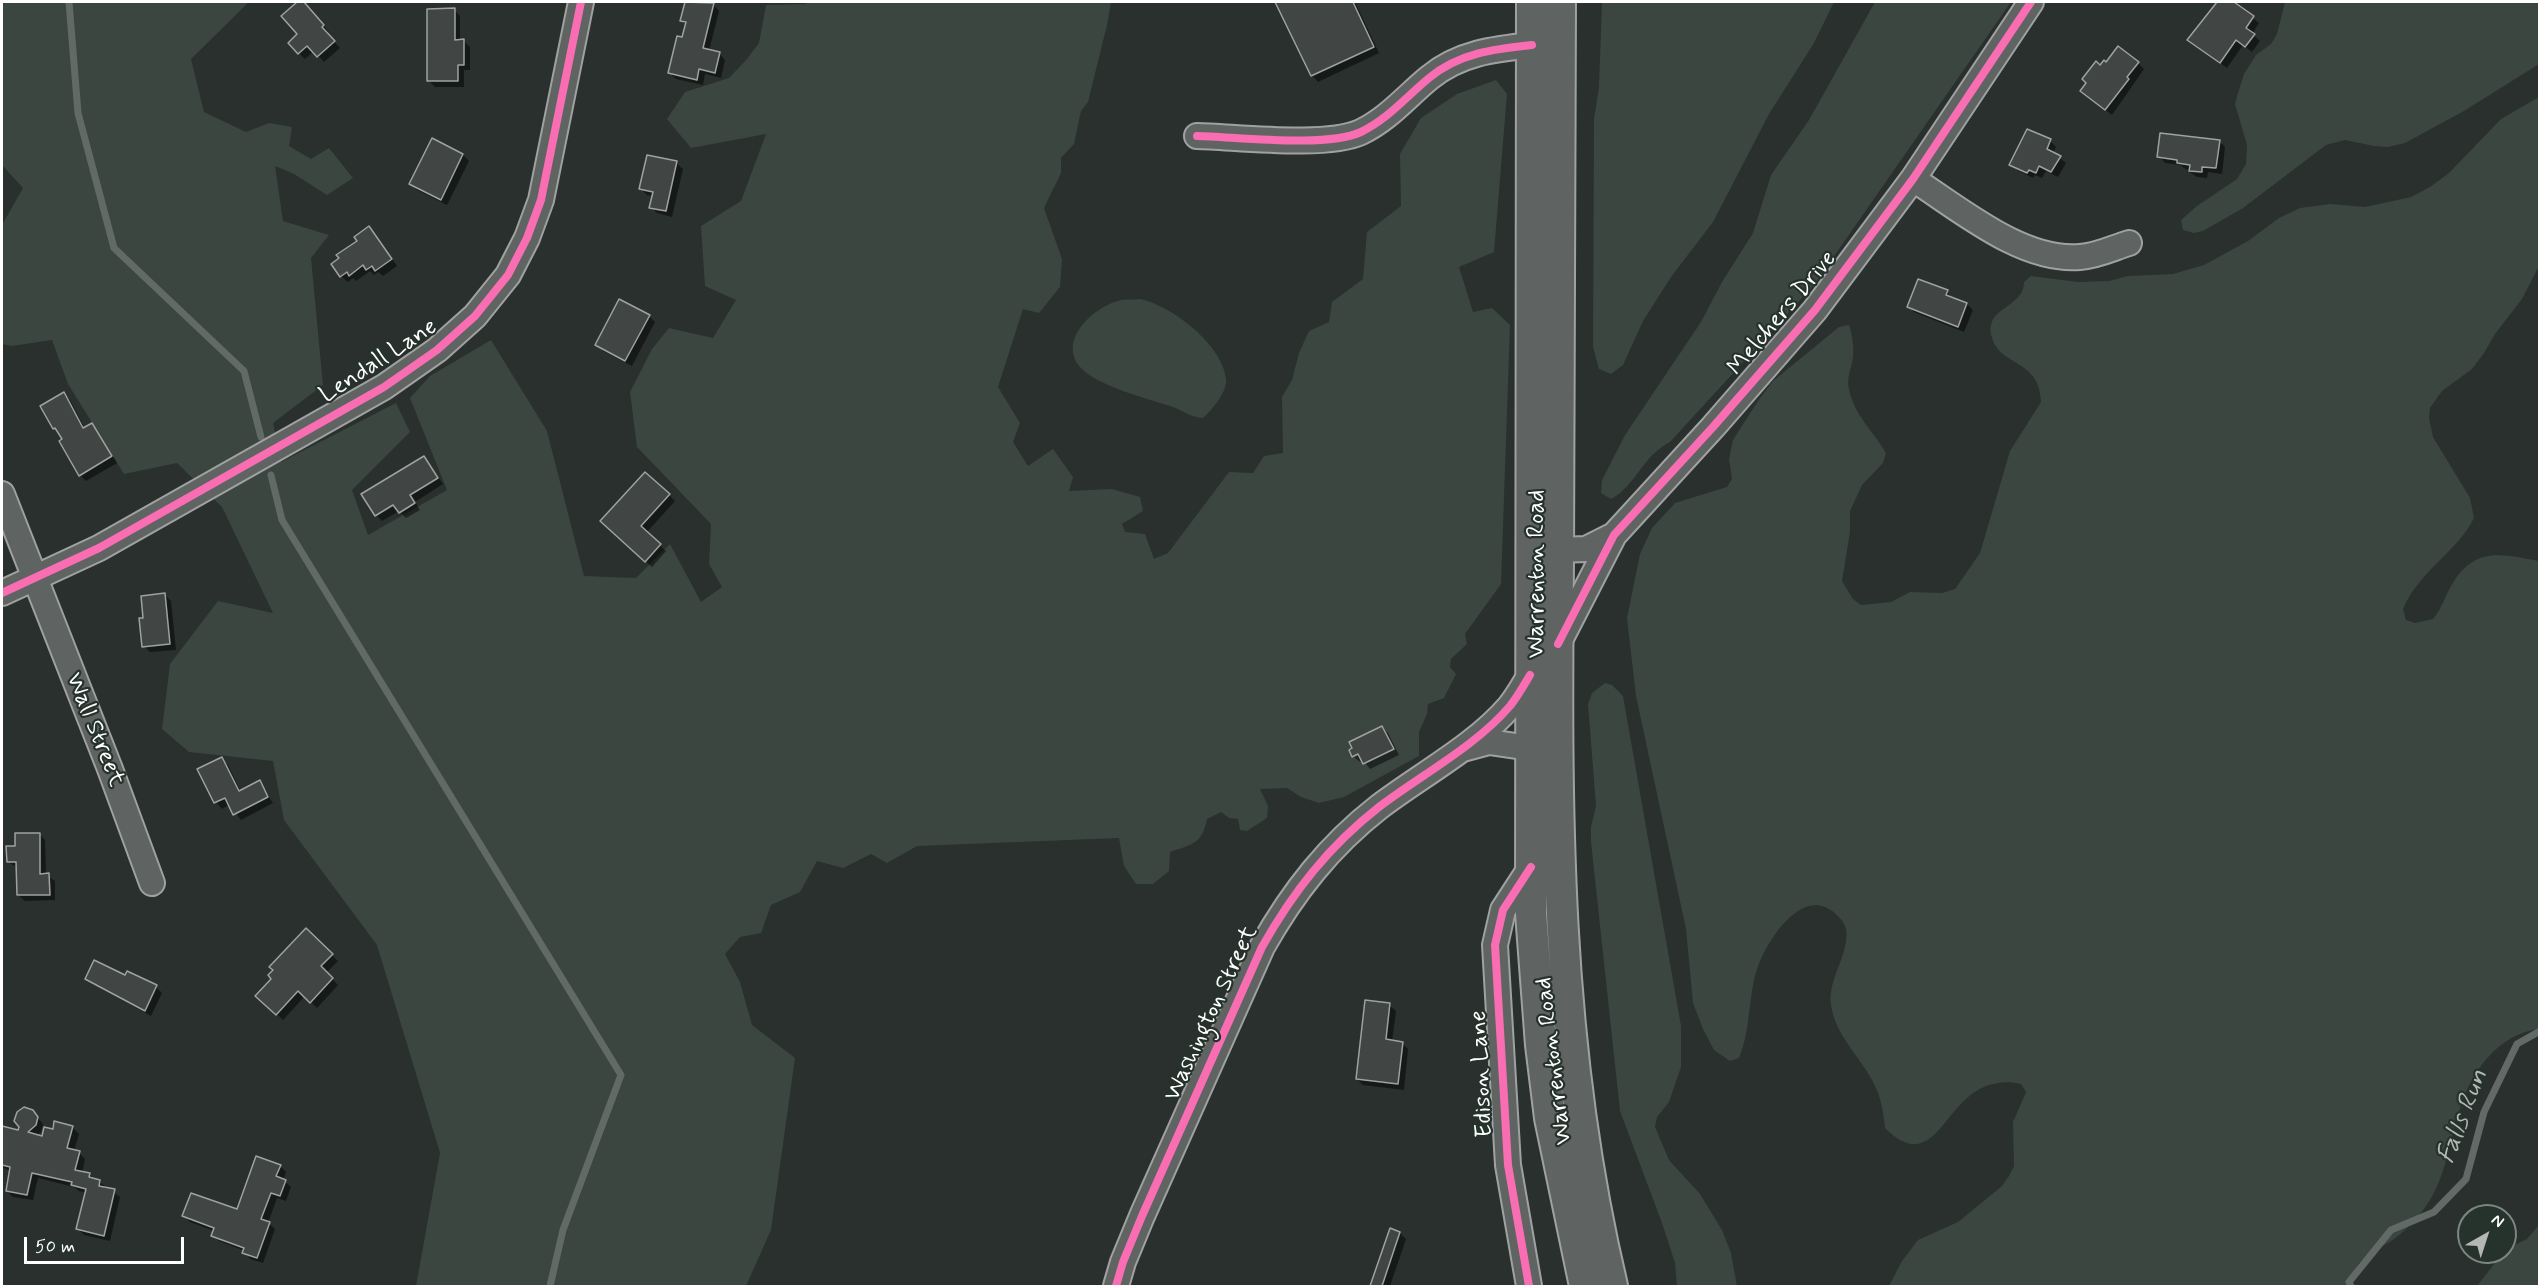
<!DOCTYPE html>
<html>
<head>
<meta charset="utf-8">
<style>
  body { margin:0 }
  #map { position:relative; width:2541px; height:1288px; overflow:hidden; background:#29302d; font-family:Mynerve,sans-serif }
  canvas { display:block }
  .frame { position:absolute; inset:0; border:3px solid #fff; pointer-events:none }
  .north { position:absolute; left:2457px; top:1204px; width:60px; height:60px; box-sizing:border-box; background:#26332d; border:2px solid #7d8581; border-radius:50%; rotate:39deg; font-size:16px; font-weight:700; line-height:24px; text-align:center; color:#fff }
  .north::after { content:''; display:block; margin:auto; width:21px; height:27px; background:#b4b7b6; clip-path:polygon(50% 0,100% 100%,50% 72%,0 100%) }
  .scale { position:absolute; left:24px; top:1237px; width:160px; height:27px; box-sizing:border-box; border:3px solid #fff; border-top:0; padding-left:8px; font-size:18px; line-height:21px; white-space:nowrap; color:#fff; -webkit-text-stroke:4px #26332d; paint-order:stroke }
</style>
</head>
<body>
<div id="map">
<canvas width="2541" height="1288"></canvas>
<div class="frame"></div>
<div class="north">N</div>
<div class="scale">50 m</div>
</div>
<script>
const ctx = document.querySelector('canvas').getContext('2d');
ctx.lineJoin = 'round';
function paint(path, color) { ctx.fillStyle = color; ctx.fill(path, 'evenodd'); }
function trace(path, color, width, dash) { ctx.strokeStyle = color; ctx.lineWidth = width; ctx.lineCap = dash ? 'butt' : 'round'; ctx.setLineDash(dash || []); ctx.stroke(path); }
function label(font, color, halo, rows, align = 'center') {
  ctx.font = font + ' Mynerve,sans-serif'; ctx.lineWidth = 4.5; ctx.setLineDash([]); ctx.textBaseline = 'middle'; ctx.strokeStyle = halo; ctx.fillStyle = color; for (const [text, x, y, turn = 0] of rows) {
    ctx.save(); ctx.translate(x, y); ctx.rotate((+turn || 0) * Math.PI / 180); ctx.textAlign = isNaN(turn) ? turn : align; if (halo) ctx.strokeText(text, 0, 0); ctx.fillText(text, 0, 0); ctx.restore();
  }
}
paint(new Path2D(`
  M2,2H249L191,59L204,112L246,132L269,123L292,127L289,146L311,159L329,148L353,178L327,195L294,174L275,166L283,221L329,235L311,258L323,385L273,423L281,462L396,403L410,432L352,490L368,535L447,490L410,398L430,376L491,340L547,431L584,576L636,578L670,544L701,602L722,587L709,564L711,524L637,447L630,392L652,349L669,328L713,338L736,300L705,286L701,226L741,201L766,134L691,148L667,119L685,92L729,78L747,59L759,43L766,5L806,4V2H1111L1107,25L1088,102L1081,111L1074,144L1061,158V173L1044,208L1062,259L1060,287L1039,313L1023,309L998,387L1020,423L1013,442L1028,466L1053,449L1073,477L1069,491L1112,489L1140,497L1143,511L1122,524L1125,532L1145,534L1154,559L1168,553L1229,472L1253,473L1264,456L1283,453L1282,397L1292,380L1299,353L1309,331L1329,322L1332,302L1363,279L1367,232L1401,206L1400,154L1421,118L1457,94L1496,80L1507,94L1494,252L1459,267L1473,312L1492,308L1510,325L1501,584L1465,634L1467,644L1451,659L1450,667L1456,674L1444,698L1428,704L1427,714L1419,732V756L1344,797L1319,803L1301,797L1287,788L1260,789L1268,806L1267,818L1247,831L1240,830L1238,819L1229,818L1221,812L1207,819C1202,844 1193,844 1170,852L1169,871L1153,884H1136L1124,866L1119,838L917,846L887,863L871,854L843,868L817,861L800,892L771,905L761,933L740,937L725,954L740,982L752,1025L795,1058L771,1230L746,1286H416L440,1153L377,945L284,820L273,761L189,752L162,729L170,664L218,601L273,613L222,507L177,463L124,474L68,384L52,340L12,346L2,344V225L23,188L2,165Z
  M1602,2H1834L1814,43L1769,114L1713,222L1671,277L1643,321L1623,365L1611,374L1599,369L1593,347L1594,119L1599,87Z
  M1875,2H2011L1814,285L1670,442C1641,457 1637,485 1611,499L1601,493L1602,480L1625,435L1701,322L1722,282L1753,233L1771,175L1809,120Z
  M2285,2H2539V64L2464,111L2405,143L2388,147L2374,146L2345,140L2326,145L2243,208L2203,231L2194,233L2183,230L2181,220L2197,206L2237,179L2246,164L2247,145L2235,104L2238,93L2244,74L2256,55L2271,44L2277,34Z
  M2539,97V266L2522,299L2495,334L2484,353L2472,369L2442,391L2430,408L2429,418L2433,437L2470,498L2474,518C2458,551 2419,571 2403,609L2406,620L2415,623L2433,619C2443,607 2446,593 2454,581C2477,546 2504,555 2539,561V1029C2499,1034 2472,1070 2460,1108C2450,1140 2446,1178 2426,1206C2418,1218 2405,1231 2394,1239C2371,1255 2356,1255 2350,1286H1889L1902,1261L1918,1240L1958,1222L2002,1186L2009,1176L2014,1166L2013,1122L2026,1092L2021,1084C2001,1079 1980,1085 1965,1100C1939,1124 1925,1168 1885,1128C1883,1110 1881,1096 1872,1080C1859,1056 1835,1034 1831,1005C1827,979 1850,954 1846,929C1844,920 1834,911 1825,907C1795,895 1765,945 1757,969C1748,998 1751,1029 1739,1058L1730,1061L1714,1050L1703,1029L1693,1003L1686,929L1636,696L1627,618L1640,554L1652,528L1675,503L1727,487L1732,479L1729,459L1733,440L1758,401L1773,381L1839,327L1849,325C1852,334 1854,346 1853,357C1852,368 1846,377 1849,389C1854,415 1874,432 1886,453L1883,463L1862,485L1850,511V532L1842,581L1853,599L1861,605L1891,602L1910,592L1942,593L1955,589L1980,553L2010,451L2041,402C2040,359 2001,367 1992,338C1983,306 2024,309 2024,282L2031,276L2078,282L2109,281L2128,276L2173,274L2204,265L2248,241L2279,218L2300,208L2330,204L2365,207L2411,197L2430,187L2449,173L2501,119Z
  M1140,299C1171,305 1223,345 1226,379C1228,391 1212,410 1203,418C1191,417 1183,411 1173,407C1149,399 1096,386 1080,367C1057,339 1095,306 1121,300C1127,299 1134,300 1140,299Z
  M1605,683L1612,685L1623,696L1681,1026V1067L1669,1102L1657,1117L1655,1127L1669,1160L1700,1194L1722,1230L1731,1253L1737,1286H1677L1675,1263L1662,1223L1620,1111L1591,842V827L1596,806L1588,704L1592,693Z
  M2539,1225V1286H2477L2505,1250L2527,1239Z`), '#3b4641');
paint(new Path2D(`
  M299,2L307,6L329,32L327,34L340,48L324,62L314,51L305,59L299,53V34L283,16Z
  M686,2L713,4L719,11L709,51L719,53L725,60L721,78L705,74L703,85L676,79L669,73L686,25L682,20Z
  M1277,2H1355L1379,53L1318,82L1312,75Z
  M2218,2H2231L2259,23L2252,34L2260,41L2252,52L2243,45L2227,68L2189,40Z
  M454,10L460,16V41H464L470,47V70H464V87H435L429,81Z
  M2138,63L2144,69L2112,115L2082,91L2101,67L2107,64Z
  M433,140L463,155L469,161L447,205L417,190L411,184Z
  M2050,141L2056,147L2053,153L2066,163L2058,177L2046,171L2042,178L2035,175L2033,178L2017,170L2011,164Z
  M2219,141L2225,147L2222,174L2208,172L2207,178L2197,177L2180,165L2165,163L2159,156Z
  M676,163L683,169L672,217L657,213L651,207L653,196L647,195L641,189Z
  M375,234L397,266L383,276L378,272L374,275L370,271L356,281L353,278L348,282L341,276L359,241Z
  M1947,291L1952,299L1967,304L1973,310L1964,332L1914,312L1908,306Z
  M649,316L655,322L632,366L603,351L597,344Z
  M64,394L70,400L85,429L92,425L98,431L117,463L86,481L80,475L64,440L54,428Z
  M424,457L443,484L415,502L420,510L406,518L399,511L382,521L376,515Z
  M669,495L675,501L646,533L666,551L652,567L609,527Z
  M165,595L171,601L176,650L150,652L144,646L145,619Z
  M1382,727L1388,733L1399,755L1370,769L1363,760L1360,762L1353,756Z
  M221,759L228,765L241,792L259,782L273,803L241,820L230,804L222,809L216,802L199,770Z
  M39,834L45,840L46,875L55,881V900L25,901L18,895V868L8,862L17,847Z
  M306,930L338,961L326,973L338,985L317,1008L305,996L283,1020L258,996L273,979Z
  M86,978L156,987L162,993L151,1016L93,984Z
  M1389,1005L1396,1011L1392,1042L1402,1043L1408,1049L1404,1090L1363,1085L1357,1079Z
  M32,1111L43,1124L41,1132L36,1136L43,1138L54,1131L56,1123L73,1128L79,1134L74,1151L79,1153L85,1159L82,1173L90,1175L120,1197L110,1241L84,1235L78,1229L87,1193L79,1191L74,1187L38,1178L33,1200L13,1197L7,1191L11,1171L2,1167V1128L19,1132Z
  M280,1166L286,1172L283,1180L291,1187L286,1201L277,1198L268,1223L275,1229L263,1263L250,1259L245,1251L219,1241L213,1235L214,1231L190,1222L184,1216L238,1211Z
  M1391,1230L1400,1233L1406,1239L1390,1286H1371Z`), '#0007');
trace(new Path2D(`
  M69,2L78,113L114,248L244,371L261,437
  M271,475L282,520L621,1075L563,1230L550,1286
  M2351,1286L2349,1282L2391,1230L2434,1212L2466,1179L2484,1112L2517,1044L2540,1031`), '#616a66', 7);
const building = new Path2D(`
  M297,2H304L324,25L322,27L335,41L317,57L307,46L298,54L288,43L297,34L281,16Z
  M685,2L714,3L703,48L720,52L715,73L699,69L697,80L668,73L677,36L682,37L686,22L680,21Z
  M1275,2H1353L1374,47L1311,76Z
  M2217,2H2234L2254,16L2246,28L2255,34L2245,47L2236,40L2220,63L2187,40Z
  M455,8V40L464,39V65H458V81H427V9Z
  M2118,46L2139,62L2127,77L2129,79L2105,110L2080,91L2086,83L2082,79L2096,61L2100,65L2104,60L2106,62Z
  M2027,129L2051,139L2047,149L2061,156L2051,172L2039,166L2036,173L2029,170L2027,173L2009,165Z
  M2160,133L2220,140L2216,168L2202,167V172L2189,171L2190,165L2177,163V160L2157,157Z
  M432,138L463,154L441,200L409,184Z
  M647,155L677,161L666,211L649,208L653,192L639,189Z
  M369,226L392,259L375,271L372,266L366,270L363,265L349,276L347,272L340,277L331,264L339,258L336,255L357,241L354,237Z
  M1918,279L1948,290L1946,295L1967,303L1958,327L1907,307Z
  M619,299L650,315L625,361L595,345Z
  M64,392L83,428L92,423L112,456L79,476L59,441L62,439L55,428L53,429L40,406Z
  M424,456L438,478L410,495L415,503L399,513L393,505L375,516L361,494Z
  M645,472L670,494L641,526L661,544L645,562L600,521Z
  M165,593L170,644L142,647L139,618H143L141,596Z
  M1382,726L1394,749L1363,764L1358,754L1352,757L1349,750L1352,748L1349,742Z
  M222,757L239,791L260,780L268,797L233,815L225,798L214,803L197,769Z
  M15,833H40V874L49,873L50,895H17L16,862H7L6,846H15Z
  M306,928L333,954L321,966L333,978L310,1003L298,991L276,1015L255,996L271,979L268,975L273,970L269,967Z
  M94,960L125,975L127,971L157,985L145,1011L85,979Z
  M1365,1000L1390,1003L1386,1039L1403,1042L1398,1084L1356,1079Z
  M24,1107L33,1110L38,1117L36,1125L28,1132L42,1136L44,1127L53,1129L54,1121L73,1126L67,1148L80,1151L75,1170L90,1173L89,1177L100,1180L99,1186L115,1189L104,1236L76,1229L86,1189L71,1185L72,1182L32,1173L27,1195L6,1191L10,1167L2,1165V1126L18,1130L19,1127L14,1121L17,1112Z
  M256,1156L281,1165L276,1176L286,1180L280,1196L271,1193L261,1219L270,1222L257,1258L242,1253L244,1248L211,1236L214,1228L182,1216L191,1193L237,1209Z
  M1390,1228L1400,1232L1382,1286H1370Z`);
paint(building, '#414644');
trace(building, '#9fa2a0', 1.5);
const minor = new Path2D(`
  M1197,136C1238,137 1326,148 1361,132C1388,119 1406,97 1429,78C1459,53 1494,49 1532,45
  M1913,179C1960,209 2022,262 2080,257C2097,256 2113,248 2129,243
  M2,494L110,769L152,883
  M1558,550L1586,549L1614,535
  M2,593L99,548L384,387L437,350L475,316L508,275L527,238L541,200L581,2
  M1559,642L1614,535L1713,427L1815,310L1913,179L2031,2
  M1463,749L1489,742L1530,748
  M1116,1286L1123,1262L1142,1216L1262,947C1293,892 1329,846 1379,807C1421,775 1476,746 1510,706C1518,696 1524,685 1530,675
  M1529,1286L1508,1165L1495,945L1503,910L1531,867`);
const major = new Path2D(`
  M1532,2L1531,913L1541,1045L1550,1118L1585,1286
  M1560,2C1559,187 1559,373 1558,559C1556,807 1554,1043 1612,1286`);
trace(minor, '#9fa2a0', 28);
trace(major, '#9fa2a0', 34);
trace(minor, '#5f6362', 24);
trace(major, '#5f6362', 30);
trace(new Path2D(`
  M1197,136C1238,137 1326,148 1361,132C1388,119 1406,97 1429,78C1459,53 1494,49 1532,45
  M2,593L99,548L384,387L437,350L475,316L508,275L527,238L541,200L581,2
  M1558,644L1614,535L1713,427L1815,310L1913,179L2031,2
  M1116,1286L1123,1262L1142,1216L1262,947C1293,892 1329,846 1379,807C1421,775 1476,746 1510,706C1518,696 1524,685 1530,675
  M1529,1286L1508,1165L1495,945L1503,910L1531,867`), '#f96db3', 8);
label('24px', '#fff', '#26332d', [
  ["Melchers Drive",1783,314,-50],
  ["Lendall Lane",379,362,-33],
  ["Warrenton Road",1538,574,-90],
  ["Wall Street",94,730,68],
  ["Washington Street",1212,1014,-65],
  ["Warrenton Road",1555,1061,-97],
  ["Edison Lane",1483,1074,-93]
]);
label('italic 26px', '#b3b8b6', '#26332d', [
  ["Falls Run",2464,1117,-69]
]);
</script>
</body>
</html>
